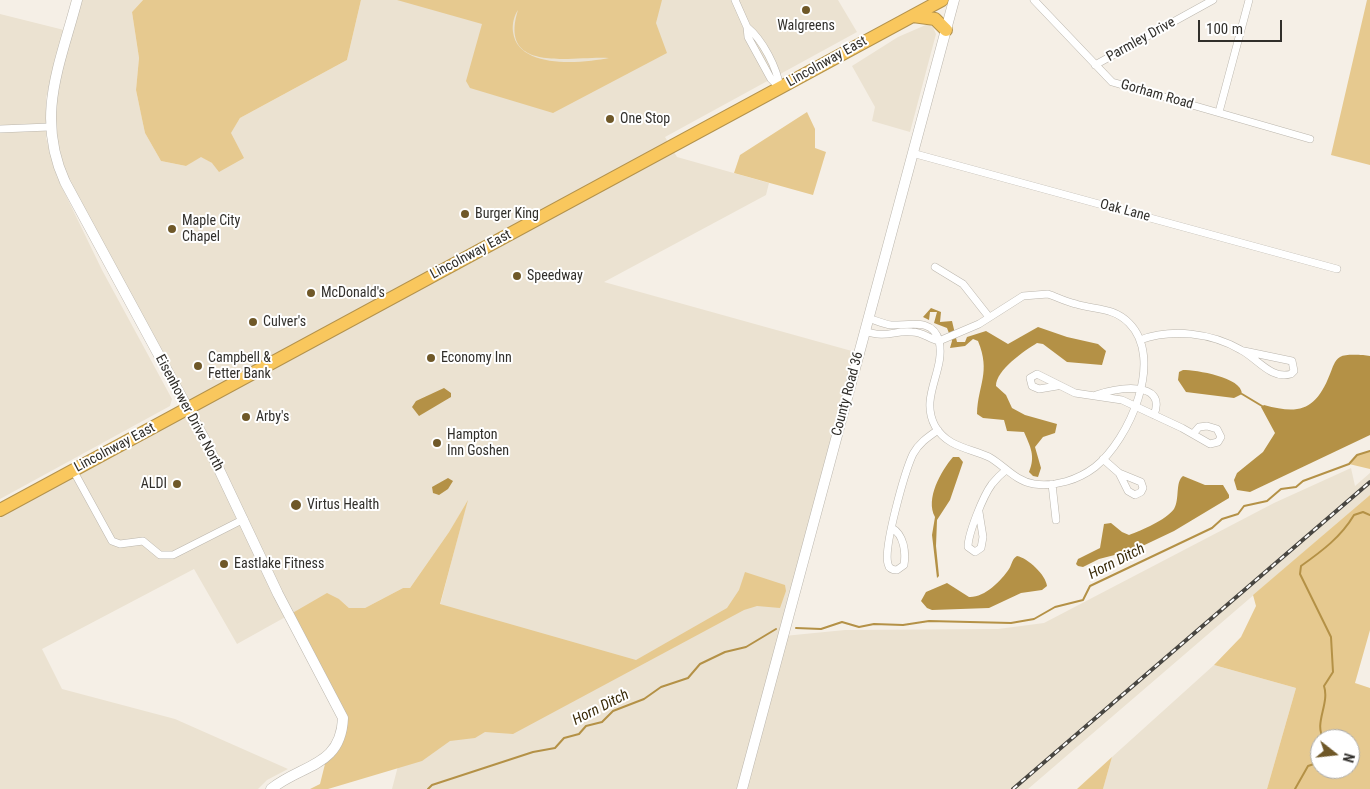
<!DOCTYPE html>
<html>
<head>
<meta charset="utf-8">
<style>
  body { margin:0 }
  #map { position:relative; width:1370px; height:789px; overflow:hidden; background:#f5efe6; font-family:"Roboto Condensed",sans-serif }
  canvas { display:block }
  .north { position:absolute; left:1310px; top:729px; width:50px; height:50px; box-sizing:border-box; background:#fff; border:1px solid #adacaa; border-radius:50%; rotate:106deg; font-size:14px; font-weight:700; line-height:20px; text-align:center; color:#312f2b }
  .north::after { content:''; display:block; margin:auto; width:18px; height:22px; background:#6f5828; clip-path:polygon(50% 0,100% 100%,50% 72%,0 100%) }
  .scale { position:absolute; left:1198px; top:20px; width:84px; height:22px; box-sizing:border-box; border:2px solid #312f2b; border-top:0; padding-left:6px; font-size:15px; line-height:18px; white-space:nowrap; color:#312f2b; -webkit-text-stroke:4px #fff; paint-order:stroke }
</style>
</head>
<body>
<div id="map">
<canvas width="1370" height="789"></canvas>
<div class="north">N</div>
<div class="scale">100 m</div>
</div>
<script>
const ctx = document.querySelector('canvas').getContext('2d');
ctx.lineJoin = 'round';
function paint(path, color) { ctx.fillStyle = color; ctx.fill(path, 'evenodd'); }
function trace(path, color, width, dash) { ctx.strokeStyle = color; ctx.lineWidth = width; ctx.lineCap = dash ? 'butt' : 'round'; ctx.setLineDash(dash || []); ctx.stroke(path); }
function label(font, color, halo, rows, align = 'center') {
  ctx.font = font + ' "Roboto Condensed",sans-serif'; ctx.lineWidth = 4; ctx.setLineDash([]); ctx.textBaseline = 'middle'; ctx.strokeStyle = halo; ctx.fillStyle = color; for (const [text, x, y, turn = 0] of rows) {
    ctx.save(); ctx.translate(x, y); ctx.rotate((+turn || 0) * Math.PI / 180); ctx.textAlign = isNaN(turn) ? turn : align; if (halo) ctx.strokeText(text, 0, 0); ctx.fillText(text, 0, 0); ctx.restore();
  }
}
paint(new Path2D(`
  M77,0H143L132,12L139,58L136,90L145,133L161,161L186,166L201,156L212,163L240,118L347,60L361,0H838L857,32L665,137L677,157L769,183L766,195L604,282L859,353L784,636L845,630L998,629L1044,623L1274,503L1351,468L1355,486L1370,473V495L1028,789H392L467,502L449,532L410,588H403L365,608H349L339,599L289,615L237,644L194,569L42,649L62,689L175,719L288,769L267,780L258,789H0V516L187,409L65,182L49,127Z
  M0,14L64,30L46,98V138L57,177L102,270L172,399L170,406L0,499Z
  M928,24L933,27L936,34L910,132L872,121L875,107L852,66L898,37Z
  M1214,665L1296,688L1267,789H1103L1112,757Z`), '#ebe2d1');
paint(new Path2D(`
  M143,0H361L347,60L240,118L231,133L244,158L219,172L212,163L201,157L186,166L161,161L145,133L142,119L136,90L139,58L132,12Z
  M397,0H662L656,23L667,53L553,113L470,88L466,81L482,24ZM518,10C497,76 576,55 609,58C583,63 518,70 513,32C512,24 514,16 518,10Z
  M1367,0H1370V165L1331,155Z
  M807,112L815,129V148L826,152L813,195L734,173L740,155Z
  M1370,451V469L1349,464L1357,455Z
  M1370,495V630L1355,683L1370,688V789H1267L1296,688L1214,665L1241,637L1256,606L1253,595ZM1320,739H1350V769H1320Z
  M468,500L440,604L636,660L727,608L739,590L745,572L785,585L786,591L780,608L757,606L744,610L513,734L485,732L475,738L450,741L422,761L328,789H310L320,784L327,756L343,718L289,615L327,593L339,599L349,608H365L403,588H410L449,532Z
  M1112,757L1103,789H1077Z`), '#e6c98f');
paint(new Path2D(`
  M931,308L941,312L940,322L952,321L957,342H965L967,337L986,331L1008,344L1038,327L1067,337L1098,344L1106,351L1102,365L1067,362L1043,344L1037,343C1024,351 996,370 996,386L1006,395L1012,408L1025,415L1057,424L1055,433L1043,437L1035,447L1041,468L1038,477L1033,476L1029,472C1036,456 1030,446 1024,432L1007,431L1004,420L983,418L977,414C978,384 991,373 978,341L973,339L965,346L950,348L952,341L947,328L934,323L937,312H930L929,320L923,317Z
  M1363,355L1370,356V435L1250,492L1237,490L1234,480L1237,473L1263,452L1275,433L1261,407L1264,405C1300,415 1316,410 1330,374C1333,367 1334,361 1340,357C1345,354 1356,355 1363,355Z
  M1183,370C1196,370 1242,377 1242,394L1234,398L1186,392L1178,380L1179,372Z
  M444,388L451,393V397L419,416L412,407L416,401Z
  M953,457H959L963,462L950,500L937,520L936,546L939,576L937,578L932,535L935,517C925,499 941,471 953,457Z
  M1183,476L1205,485H1223L1229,495V498L1174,531L1134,550L1099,559L1083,567L1078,566L1076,564L1078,559L1100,548L1104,524L1111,523L1122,532L1129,535C1142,530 1166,520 1174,509C1180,499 1175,482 1183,476Z
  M448,478L453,481L448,489L439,495L433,493L432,487Z
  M1017,556C1028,558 1046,575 1047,586L1042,590L1021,593L989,608L932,610L927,608L921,601L926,592L947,583L969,597C984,598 1001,581 1009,569C1012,564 1012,559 1017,556Z`), '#b49146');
trace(new Path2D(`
  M1242,394L1262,406
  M796,628L821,629L842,622L859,627L874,624L903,625L929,621L1011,623L1034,619L1055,607L1083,600L1090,586L1212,528L1222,519L1238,514L1244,506L1267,501L1281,489L1296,487L1303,481L1349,464L1357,455L1370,451
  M1324,739C1313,724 1330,704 1324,686L1333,672L1331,637L1300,574L1301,566C1322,551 1341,537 1354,515L1363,512L1370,515
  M428,789L432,785L533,752L555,748L564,738L579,734L586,726L602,722L613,711L644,699L661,687L688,678L700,664L725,652L746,647L776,629
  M1295,789L1308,766L1320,762`), '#b49146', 2);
const street = new Path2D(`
  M735,0L747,27L748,37L771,79L780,88
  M1034,0L1112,82L1310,139
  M747,27C763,40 777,68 780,88
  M1095,65L1213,0
  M1219,112L1249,0
  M0,129L49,127
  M912,153L1337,269
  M935,267L963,284L989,317
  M1048,294C1057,297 1066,302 1076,304C1095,310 1113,307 1129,323C1165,359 1129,440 1095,467C1078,480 1055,487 1034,484C1015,481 1005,466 989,457C969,448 947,447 935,426C919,397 946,370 939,341L979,324L1023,296Z
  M868,318C875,320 883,324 891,325C908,326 933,317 939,341
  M864,331C888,339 893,330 912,332C923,332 929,339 939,341
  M1140,340C1172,328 1212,333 1241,350C1257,358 1271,380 1291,374L1294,371L1292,361L1244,351
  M1057,386L1039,389L1032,386L1030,378L1037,374L1075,393L1122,400L1182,428L1210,444L1218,442L1221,437L1217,429L1207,426L1199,427L1193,434
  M1096,395C1114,388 1168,379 1154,415
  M1103,459L1119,473L1141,482L1143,488L1141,492L1135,495L1128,491L1119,473
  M73,470L112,541L120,544L143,541L160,555H173L244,519
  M1052,484L1056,520
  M979,512L983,537L981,548L975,552L968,547C968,534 983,496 992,484C996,479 1001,474 1006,470
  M892,528C904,535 906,552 904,565L897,570C893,570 889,569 888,564C883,548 905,471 913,454C919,443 928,437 938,430`);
const secondary = new Path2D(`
  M77,0C60,65 35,116 65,182L207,444L278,594L343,718C341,767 302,764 271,789
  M742,789L954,0`);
const highway = new Path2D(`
  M913,16L935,19L946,30
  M0,510L942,0`);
trace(street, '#bbb6ad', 8);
trace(secondary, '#bbb6ad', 11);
trace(highway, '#b3924c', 14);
trace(street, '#fff', 7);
trace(secondary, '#fff', 10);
trace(highway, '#f9c75d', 12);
const rail = new Path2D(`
  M1013,789L1370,482`);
trace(rail, '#484641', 4);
trace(rail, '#fff', 2, [5.5]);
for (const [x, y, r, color] of [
  [806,10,5,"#6f5828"],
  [610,119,5,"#6f5828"],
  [465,214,5,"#6f5828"],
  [172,229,5,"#6f5828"],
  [517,276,5,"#6f5828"],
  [311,293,5,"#6f5828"],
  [253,322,5,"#6f5828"],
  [431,358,5,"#6f5828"],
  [198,366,5,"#6f5828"],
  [246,417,5,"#6f5828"],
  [437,443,5,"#6f5828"],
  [177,484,5,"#6f5828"],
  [296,505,6,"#6f5828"],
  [224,564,5,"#6f5828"]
]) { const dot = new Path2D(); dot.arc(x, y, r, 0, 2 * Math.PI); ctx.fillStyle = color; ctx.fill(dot); trace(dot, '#fff', 2); }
label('14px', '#312f2b', '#fff', [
  ["Walgreens",806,26,"center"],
  ["One Stop",620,119],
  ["Burger King",475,214],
  ["Maple City",182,221],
  ["Chapel",182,237],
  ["Speedway",527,276],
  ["McDonald's",321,293],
  ["Culver's",263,322],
  ["Campbell &",208,358],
  ["Fetter Bank",208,374],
  ["Economy Inn",441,358],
  ["Arby's",256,417],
  ["Hampton",447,435],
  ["Inn Goshen",447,451],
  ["ALDI",167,484,"right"],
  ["Virtus Health",307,505],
  ["Eastlake Fitness",234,564]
], 'left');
label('14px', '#312f2b', '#fff', [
  ["Parmley Drive",1141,40,-29],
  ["Lincolnway East",827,62,-29],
  ["Gorham Road",1157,95,16],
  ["Oak Lane",1125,211,15],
  ["Lincolnway East",471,255,-28],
  ["County Road 36",848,394,-75],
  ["Eisenhower Drive North",189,413,62],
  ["Lincolnway East",115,448,-28]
]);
label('italic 15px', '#3a2b09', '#fff', [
  ["Horn Ditch",1117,562,-27],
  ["Horn Ditch",601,708,-27]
]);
</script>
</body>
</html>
